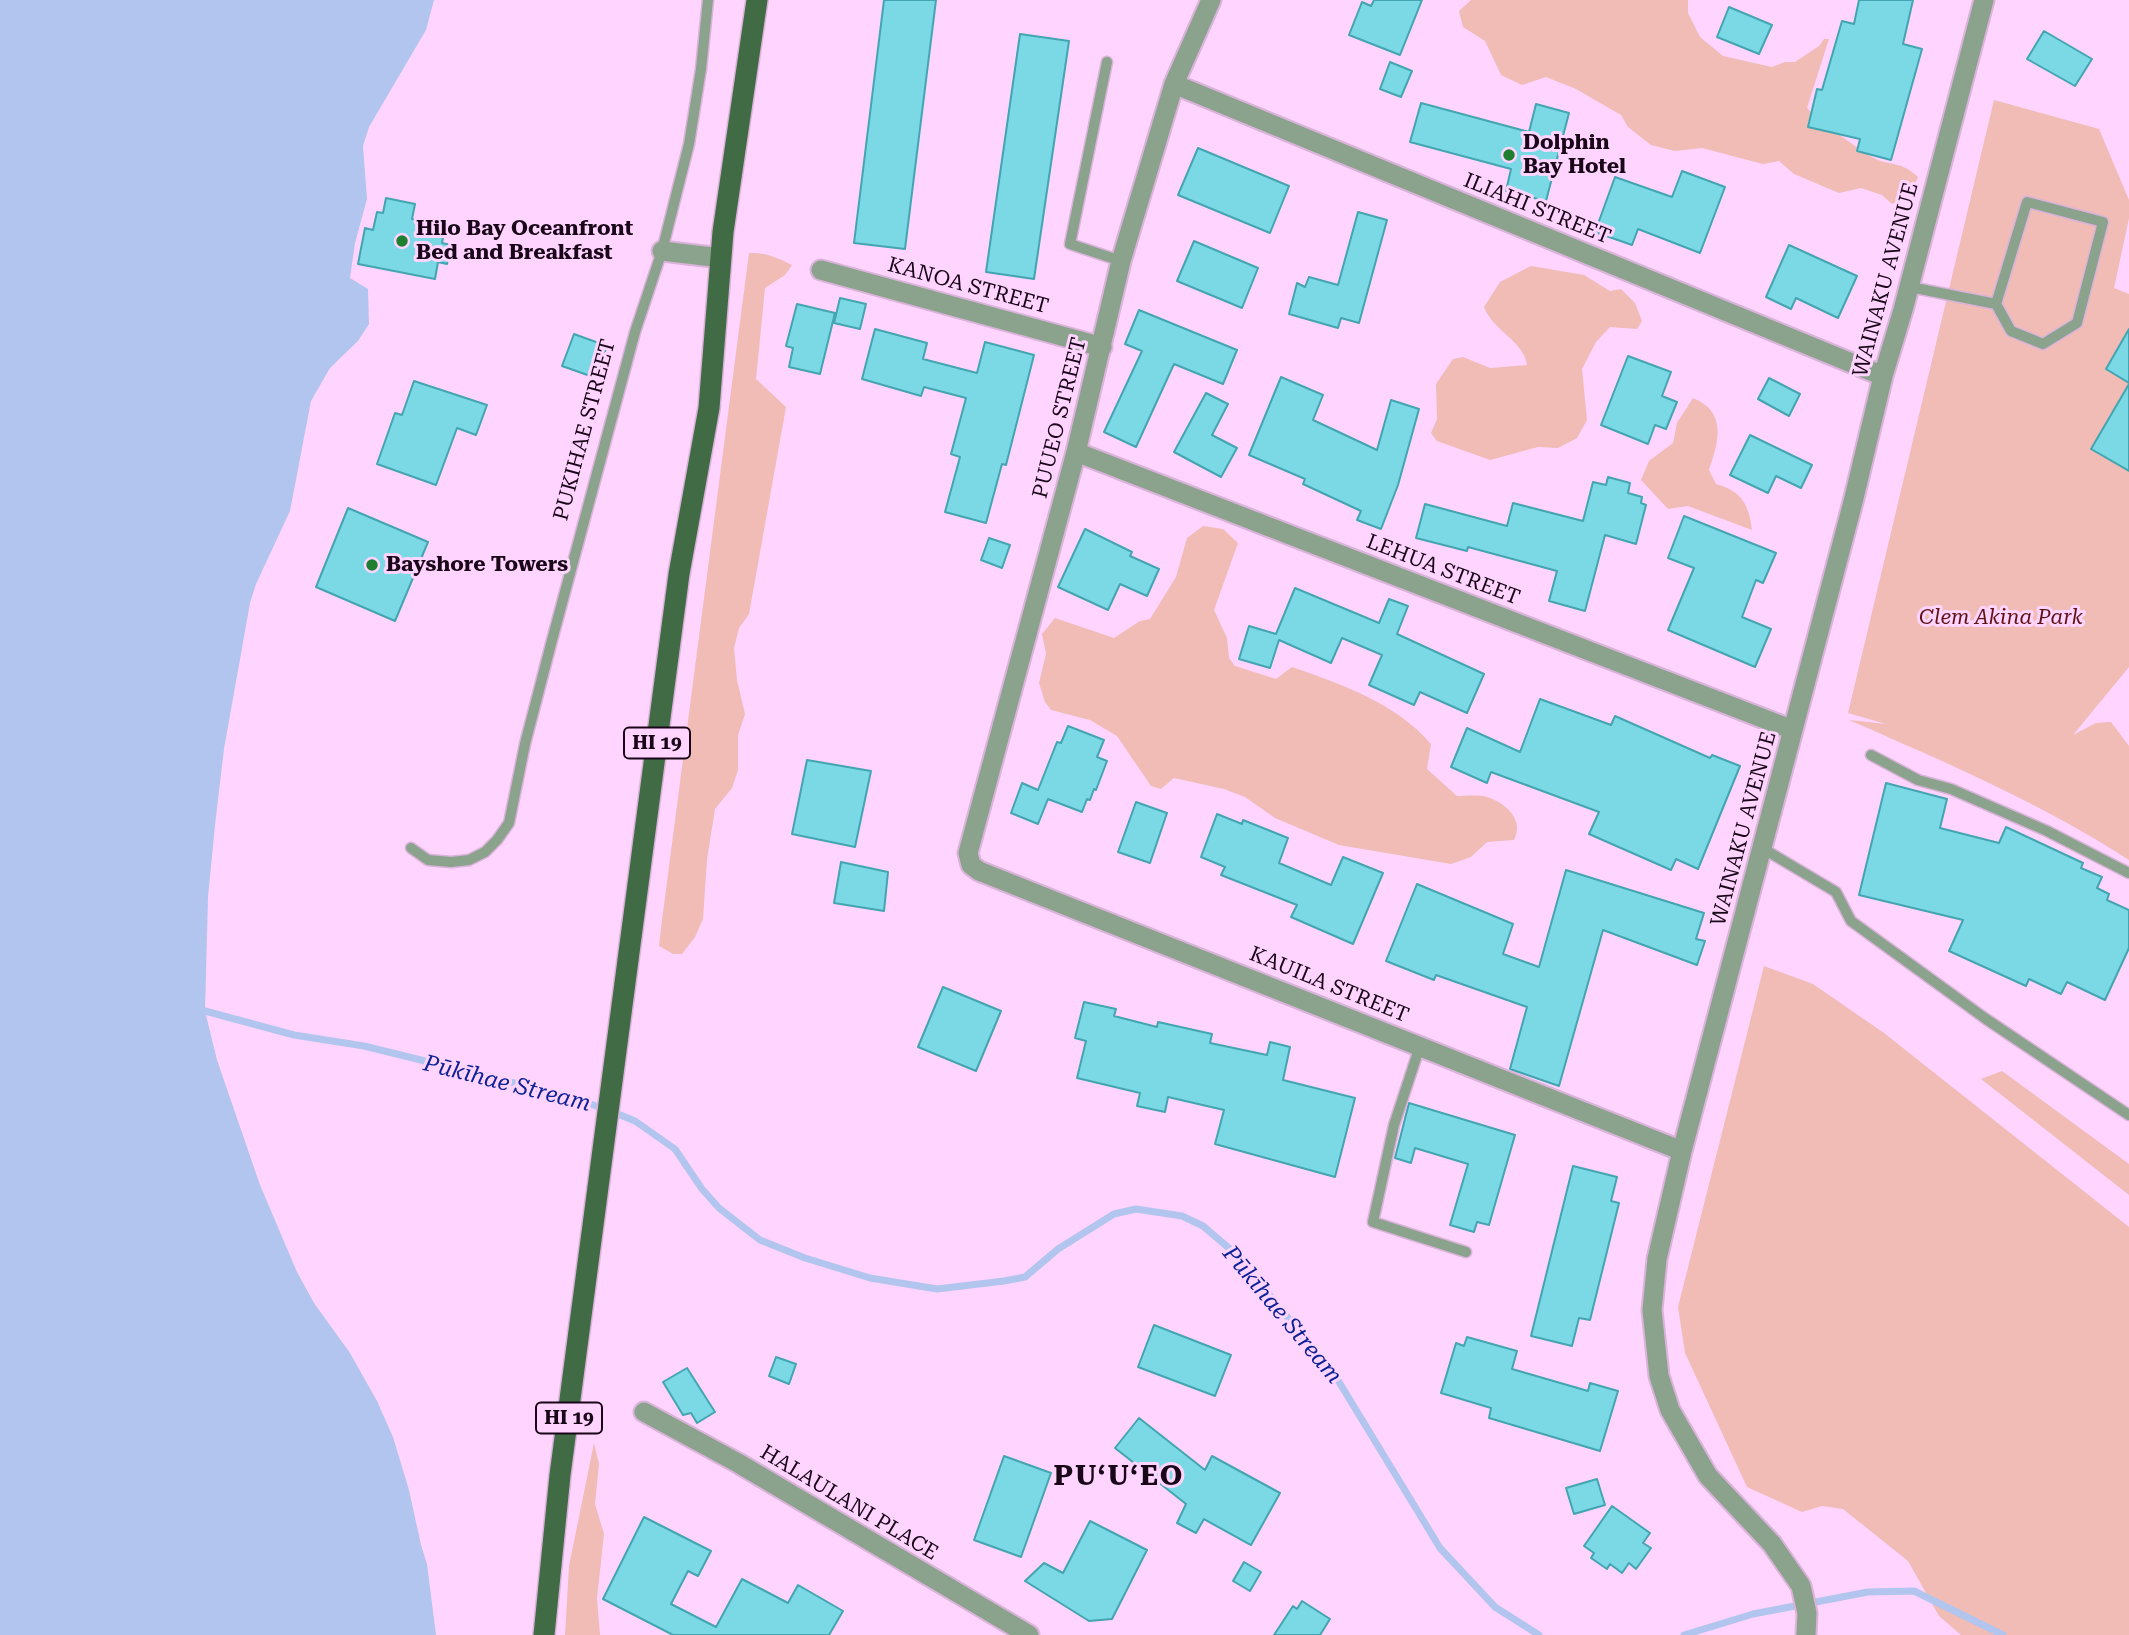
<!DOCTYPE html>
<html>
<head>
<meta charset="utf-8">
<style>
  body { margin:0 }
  canvas { display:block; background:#ffd4ff }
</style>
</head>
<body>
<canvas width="2129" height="1635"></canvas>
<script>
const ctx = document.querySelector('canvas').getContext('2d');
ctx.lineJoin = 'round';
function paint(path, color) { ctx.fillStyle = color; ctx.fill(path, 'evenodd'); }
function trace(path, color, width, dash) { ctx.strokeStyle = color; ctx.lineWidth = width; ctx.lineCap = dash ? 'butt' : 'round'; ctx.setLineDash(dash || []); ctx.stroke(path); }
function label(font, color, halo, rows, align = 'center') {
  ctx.font = font + ' "Roboto Serif",serif'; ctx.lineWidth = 6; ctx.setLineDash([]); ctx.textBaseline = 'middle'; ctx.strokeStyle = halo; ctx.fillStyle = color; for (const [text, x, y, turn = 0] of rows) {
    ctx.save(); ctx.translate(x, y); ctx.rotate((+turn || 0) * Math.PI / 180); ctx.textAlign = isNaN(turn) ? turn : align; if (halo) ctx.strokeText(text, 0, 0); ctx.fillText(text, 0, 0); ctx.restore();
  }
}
paint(new Path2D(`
  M1471,0H1688V13L1700,37L1723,56L1772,67L1785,62H1795L1819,46L1824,39H1829L1807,108C1816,118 1865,155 1878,160C1897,167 1900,161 1918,177L1910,196L1892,204L1882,195L1861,188L1839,193L1794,174L1779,161L1763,164L1702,148L1675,151L1651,145L1628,127L1621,115L1576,89L1546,77L1522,85L1501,75L1485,41L1463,27L1459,11Z
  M1994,100L2099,129L2129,200V218L2114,288L2129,294V667L2073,735L2096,723L2111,722L2129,746V860C2041,803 1945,762 1849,720L1886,724L1848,713Z
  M749,253C766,252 778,258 792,265L785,275L765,288L756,379L786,407L749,614L739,628L734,648L737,680L745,714L738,735V770L732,788L715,809L707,859L703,919L695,937L682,954H673L659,946L661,928Z
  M1531,266L1584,275L1610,291L1621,289L1635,303L1642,321L1637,329L1610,327L1596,342L1582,369L1587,420L1577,438L1558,448L1538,447L1490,460L1437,441L1431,433L1437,419L1436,384L1453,359L1463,357L1490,368L1527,365C1524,341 1492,330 1484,307L1500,282Z
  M1693,398C1727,412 1719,441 1709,470L1716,484C1742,491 1749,505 1752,530L1688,506L1668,509L1641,480L1649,461L1673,443L1677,423Z
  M1203,526L1223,529L1238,543L1214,610L1227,638L1229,658L1235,666L1276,679L1292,667C1341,684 1396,703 1431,744L1427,769L1457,796C1467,796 1481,794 1490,798C1508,805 1524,821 1514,840L1487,842L1471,857L1451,864L1339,845L1275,818L1245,797L1224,789L1174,778L1161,789L1151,786L1117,736L1090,720L1051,710L1045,702L1039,683L1046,654L1042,634L1055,618L1114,638L1140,621L1150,619L1176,577L1187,538Z
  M1764,966L1813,984L1884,1033L2129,1227V1635H1961L1939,1616L1908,1561L1843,1509L1822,1506L1802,1512L1747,1487L1685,1353L1678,1307Z
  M2002,1071L2129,1164V1195L1981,1079Z
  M594,1443L599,1464L595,1504L604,1534L597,1598L600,1635H565L569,1566Z`), '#f0bcb5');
paint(new Path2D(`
  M0,0H434L426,30L369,127L363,146L367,199L355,243L350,278L368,289L369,324L358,341L330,368L311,401L290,511L256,584L250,603L224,749L215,825L208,897L205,1011L217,1060L260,1185L297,1272L314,1303L350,1353L377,1401L393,1437L409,1490L421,1545L427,1564L436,1635H0Z`), '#b2c5ee');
trace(new Path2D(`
  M205,1011L294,1035L364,1046L571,1097L613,1112L635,1121L675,1149L702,1189L719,1208L760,1240L805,1258L870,1278L937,1289L1004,1281L1025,1277L1058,1249L1114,1214L1136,1209L1182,1216L1203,1226L1237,1255L1336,1377L1440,1548L1495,1607L1539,1635
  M1684,1635L1753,1614L1868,1592L1914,1591L2003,1635`), '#b2c5ee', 7);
const building = new Path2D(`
  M884,0H936L905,249L854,243Z
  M1374,0H1422L1400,55L1349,35L1362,2L1371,6Z
  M1859,0H1913L1903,44L1922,49L1891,160L1857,151L1860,139L1808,127L1817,89L1822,90L1842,21L1854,24Z
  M1729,7L1772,25L1759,54L1717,37Z
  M2044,31L2092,59L2075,86L2027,59Z
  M1020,34L1069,41L1034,279L986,272Z
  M1390,62L1412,71L1401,97L1380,89Z
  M1421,103L1529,132L1536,104L1569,113L1546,201L1506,191L1511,169L1410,142Z
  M1198,148L1289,186L1270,233L1178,195Z
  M1682,171L1725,187L1700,253L1638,229L1632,245L1595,232L1615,177L1672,197Z
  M386,198L415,204L412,219L445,226L442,243L451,245L447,264L438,262L435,279L358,264L365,228L373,230L377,212L383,213Z
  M1358,212L1387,220L1359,323L1341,318L1338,328L1289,314L1297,283L1305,287L1309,277L1338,285Z
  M1194,241L1258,268L1242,308L1177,281Z
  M1789,245L1857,276L1838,318L1796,298L1791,309L1766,297Z
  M840,298L866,304L860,329L834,323Z
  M797,304L835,313L820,374L789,367L793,348L786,346Z
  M1139,310L1237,350L1223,384L1174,364L1136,447L1104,432L1142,351L1125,344Z
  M875,329L927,343L923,359L977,373L985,342L1034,355L1006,465L1002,464L986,523L945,512L960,457L951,454L966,398L924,387L921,396L862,379Z
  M2129,329V383L2106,369Z
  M574,334L607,346L596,378L562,366Z
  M1628,356L1671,372L1662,396L1677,402L1666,429L1655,425L1648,444L1601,425Z
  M1281,377L1323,395L1313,420L1377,450L1391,400L1419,409L1398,485L1381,529L1357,520L1361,511L1303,484L1305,479L1249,455Z
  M1769,378L1800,394L1789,416L1758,399Z
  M414,381L487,405L476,435L457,428L436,485L377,464L395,413L402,415Z
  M2129,384V471L2091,449Z
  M1206,393L1228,404L1212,435L1237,448L1221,477L1174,452Z
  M1750,435L1812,465L1801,488L1776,476L1768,493L1730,475Z
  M1608,477L1630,483L1628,493L1642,497L1641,503L1646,505L1636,544L1605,535L1585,611L1549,601L1557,571L1468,547L1467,551L1416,538L1425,504L1507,526L1513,503L1583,521L1593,482L1606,485Z
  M348,508L428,542L395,621L316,587Z
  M1684,516L1776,553L1763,583L1756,580L1742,617L1771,629L1755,667L1668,630L1694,568L1668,558Z
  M1085,529L1132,552L1130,556L1159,569L1147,596L1120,584L1108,610L1058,587Z
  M989,538L1010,545L1002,568L981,560Z
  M1295,588L1379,623L1389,599L1408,606L1397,634L1484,674L1467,713L1420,692L1414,705L1369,685L1382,655L1342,638L1331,663L1279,640L1270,668L1239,659L1249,626L1276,634Z
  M1540,699L1611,725L1615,716L1710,758L1712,755L1740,766L1698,869L1676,859L1671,870L1589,834L1599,812L1491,772L1487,783L1451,767L1467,728L1520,752Z
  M1068,726L1104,740L1097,757L1107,761L1096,790L1094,789L1090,800L1087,799L1082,812L1048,799L1038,824L1011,813L1022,783L1038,790L1057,742L1061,743Z
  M807,760L871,771L855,847L792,834Z
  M1886,783L1947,799L1940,828L1999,843L2006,827L2083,863L2081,868L2102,877L2097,888L2109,894L2107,900L2129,910V948L2105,1000L2067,982L2061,994L2029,979L2026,986L1949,951L1963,920L1859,895Z
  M1136,802L1167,813L1150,863L1118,852Z
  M1217,814L1242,824L1243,820L1288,838L1279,863L1331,885L1343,857L1383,873L1353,944L1291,917L1297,905L1221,875L1225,867L1201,857Z
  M841,862L888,872L884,911L834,903Z
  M1566,870L1704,913L1696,939L1705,941L1697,965L1603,930L1559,1086L1510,1069L1527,1007L1436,975L1434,980L1386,961L1417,884L1513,924L1503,954L1539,967Z
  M943,987L1001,1011L976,1071L918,1047Z
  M1084,1002L1116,1009L1114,1016L1157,1027L1158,1022L1212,1034L1210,1043L1267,1055L1270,1042L1290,1047L1283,1080L1355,1098L1335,1177L1215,1144L1224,1110L1168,1097L1165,1112L1137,1106L1140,1093L1077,1078L1086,1041L1075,1038Z
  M1409,1103L1515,1135L1489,1225L1477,1222L1474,1232L1450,1225L1468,1164L1415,1148L1411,1163L1395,1158Z
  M1573,1166L1617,1177L1611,1201L1619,1203L1590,1320L1579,1318L1572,1346L1531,1336Z
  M1154,1325L1231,1355L1215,1396L1138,1367Z
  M1467,1337L1517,1351L1512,1369L1588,1391L1590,1383L1618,1391L1600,1451L1489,1418L1491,1408L1441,1393L1456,1343L1464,1346Z
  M776,1357L796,1364L789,1384L769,1376Z
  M687,1368L715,1412L697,1423L691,1413L683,1415L663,1382Z
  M1139,1418L1205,1470L1212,1456L1280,1493L1251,1545L1204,1519L1196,1533L1177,1523L1186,1504L1115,1448Z
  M1004,1456L1051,1473L1021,1557L974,1540Z
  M1597,1479L1605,1505L1574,1514L1566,1488Z
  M1612,1506L1650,1533L1643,1543L1651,1548L1636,1569L1629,1563L1622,1573L1610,1564L1607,1569L1591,1558L1594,1553L1584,1546Z
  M644,1517L711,1551L698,1576L688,1571L671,1604L716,1627L742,1579L788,1603L798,1585L843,1611L829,1635H673L603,1599Z
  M1090,1521L1147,1550L1112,1619L1089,1621L1025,1581L1044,1563L1063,1573Z
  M1244,1562L1261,1572L1250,1591L1233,1581Z
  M1302,1601L1330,1619L1320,1635H1274L1293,1606L1297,1609Z`);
paint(building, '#7ad9e5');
trace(building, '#43a5b1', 2);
const lane = new Path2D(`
  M1107,62L1070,244L1121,261
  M1910,287L1996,304L2011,331L2043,344L2077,323L2103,222L2027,202L1996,304
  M1871,755L1918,780L1951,789L2047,831L2129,873
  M411,848L428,860L451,862L469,860L485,852L497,840L509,823L525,744L551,644L635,332L662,251L689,144L701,69L708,0
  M1762,848L1836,892L1851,921L1986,1019L2129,1115
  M1420,1046L1394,1125L1373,1222L1466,1252`);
const street = new Path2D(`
  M1211,0L1174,84L1121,261L1076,452L968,853L971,865L979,871L1682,1151
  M1174,84L1883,376
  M662,251L721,258
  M821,270L1102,347
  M1076,452L1793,730
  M644,1412L738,1463L1029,1635
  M1806,1635L1807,1613L1801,1586L1772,1544L1708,1476L1670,1410L1659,1376L1652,1310L1657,1259L1682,1151L1853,502L1883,376L1903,310L1984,0`);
const primary = new Path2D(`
  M544,1635L560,1475L679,574L709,408L723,232L757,0`);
trace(lane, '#dab3da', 13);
trace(street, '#dab3da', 23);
trace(primary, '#dab3da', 24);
trace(lane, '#8ba28c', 10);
trace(street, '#8ba28c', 19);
trace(primary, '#416b44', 21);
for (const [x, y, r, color] of [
  [1509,155,7,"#1f7f31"],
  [402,241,7,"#1f7f31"],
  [372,565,7,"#1f7f31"]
]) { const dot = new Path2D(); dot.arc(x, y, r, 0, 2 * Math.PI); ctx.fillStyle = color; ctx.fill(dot); trace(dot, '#ffd4ff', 2.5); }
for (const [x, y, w] of [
  [657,743,66],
  [569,1418,66]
]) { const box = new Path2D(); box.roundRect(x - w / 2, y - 15.5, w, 31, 5); ctx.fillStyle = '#ffd4ff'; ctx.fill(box); trace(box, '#190719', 2); }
label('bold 19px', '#190719', null, [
  ["HI 19",657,743],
  ["HI 19",569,1418]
]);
label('bold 21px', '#190719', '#ffd4ff', [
  ["Dolphin",1523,143],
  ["Bay Hotel",1523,167],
  ["Hilo Bay Oceanfront",416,229],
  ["Bed and Breakfast",416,253],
  ["Bayshore Towers",386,565]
], 'left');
label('21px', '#190719', '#ffd4ff', [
  ["ILIAHI STREET",1537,209,22],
  ["WAINAKU AVENUE",1886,280,-75],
  ["KANOA STREET",968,286,15],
  ["PUUEO STREET",1060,418,-76],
  ["PUKIHAE STREET",585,430,-75],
  ["LEHUA STREET",1443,570,21],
  ["WAINAKU AVENUE",1744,829,-75],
  ["KAUILA STREET",1329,985,22],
  ["HALAULANI PLACE",849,1503,31]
]);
label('italic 21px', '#621212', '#ffd4ff', [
  ["Clem Akina Park",2001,618]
]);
label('italic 23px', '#0e2297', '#ffd4ff', [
  ["Pūkīhae Stream",507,1084,14],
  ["Pūkīhae Stream",1282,1315,50]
]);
ctx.letterSpacing = '2px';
label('bold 28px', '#190719', '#ffd4ff', [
  ["PU‘U‘EO",1119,1477]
]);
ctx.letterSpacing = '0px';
</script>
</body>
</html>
